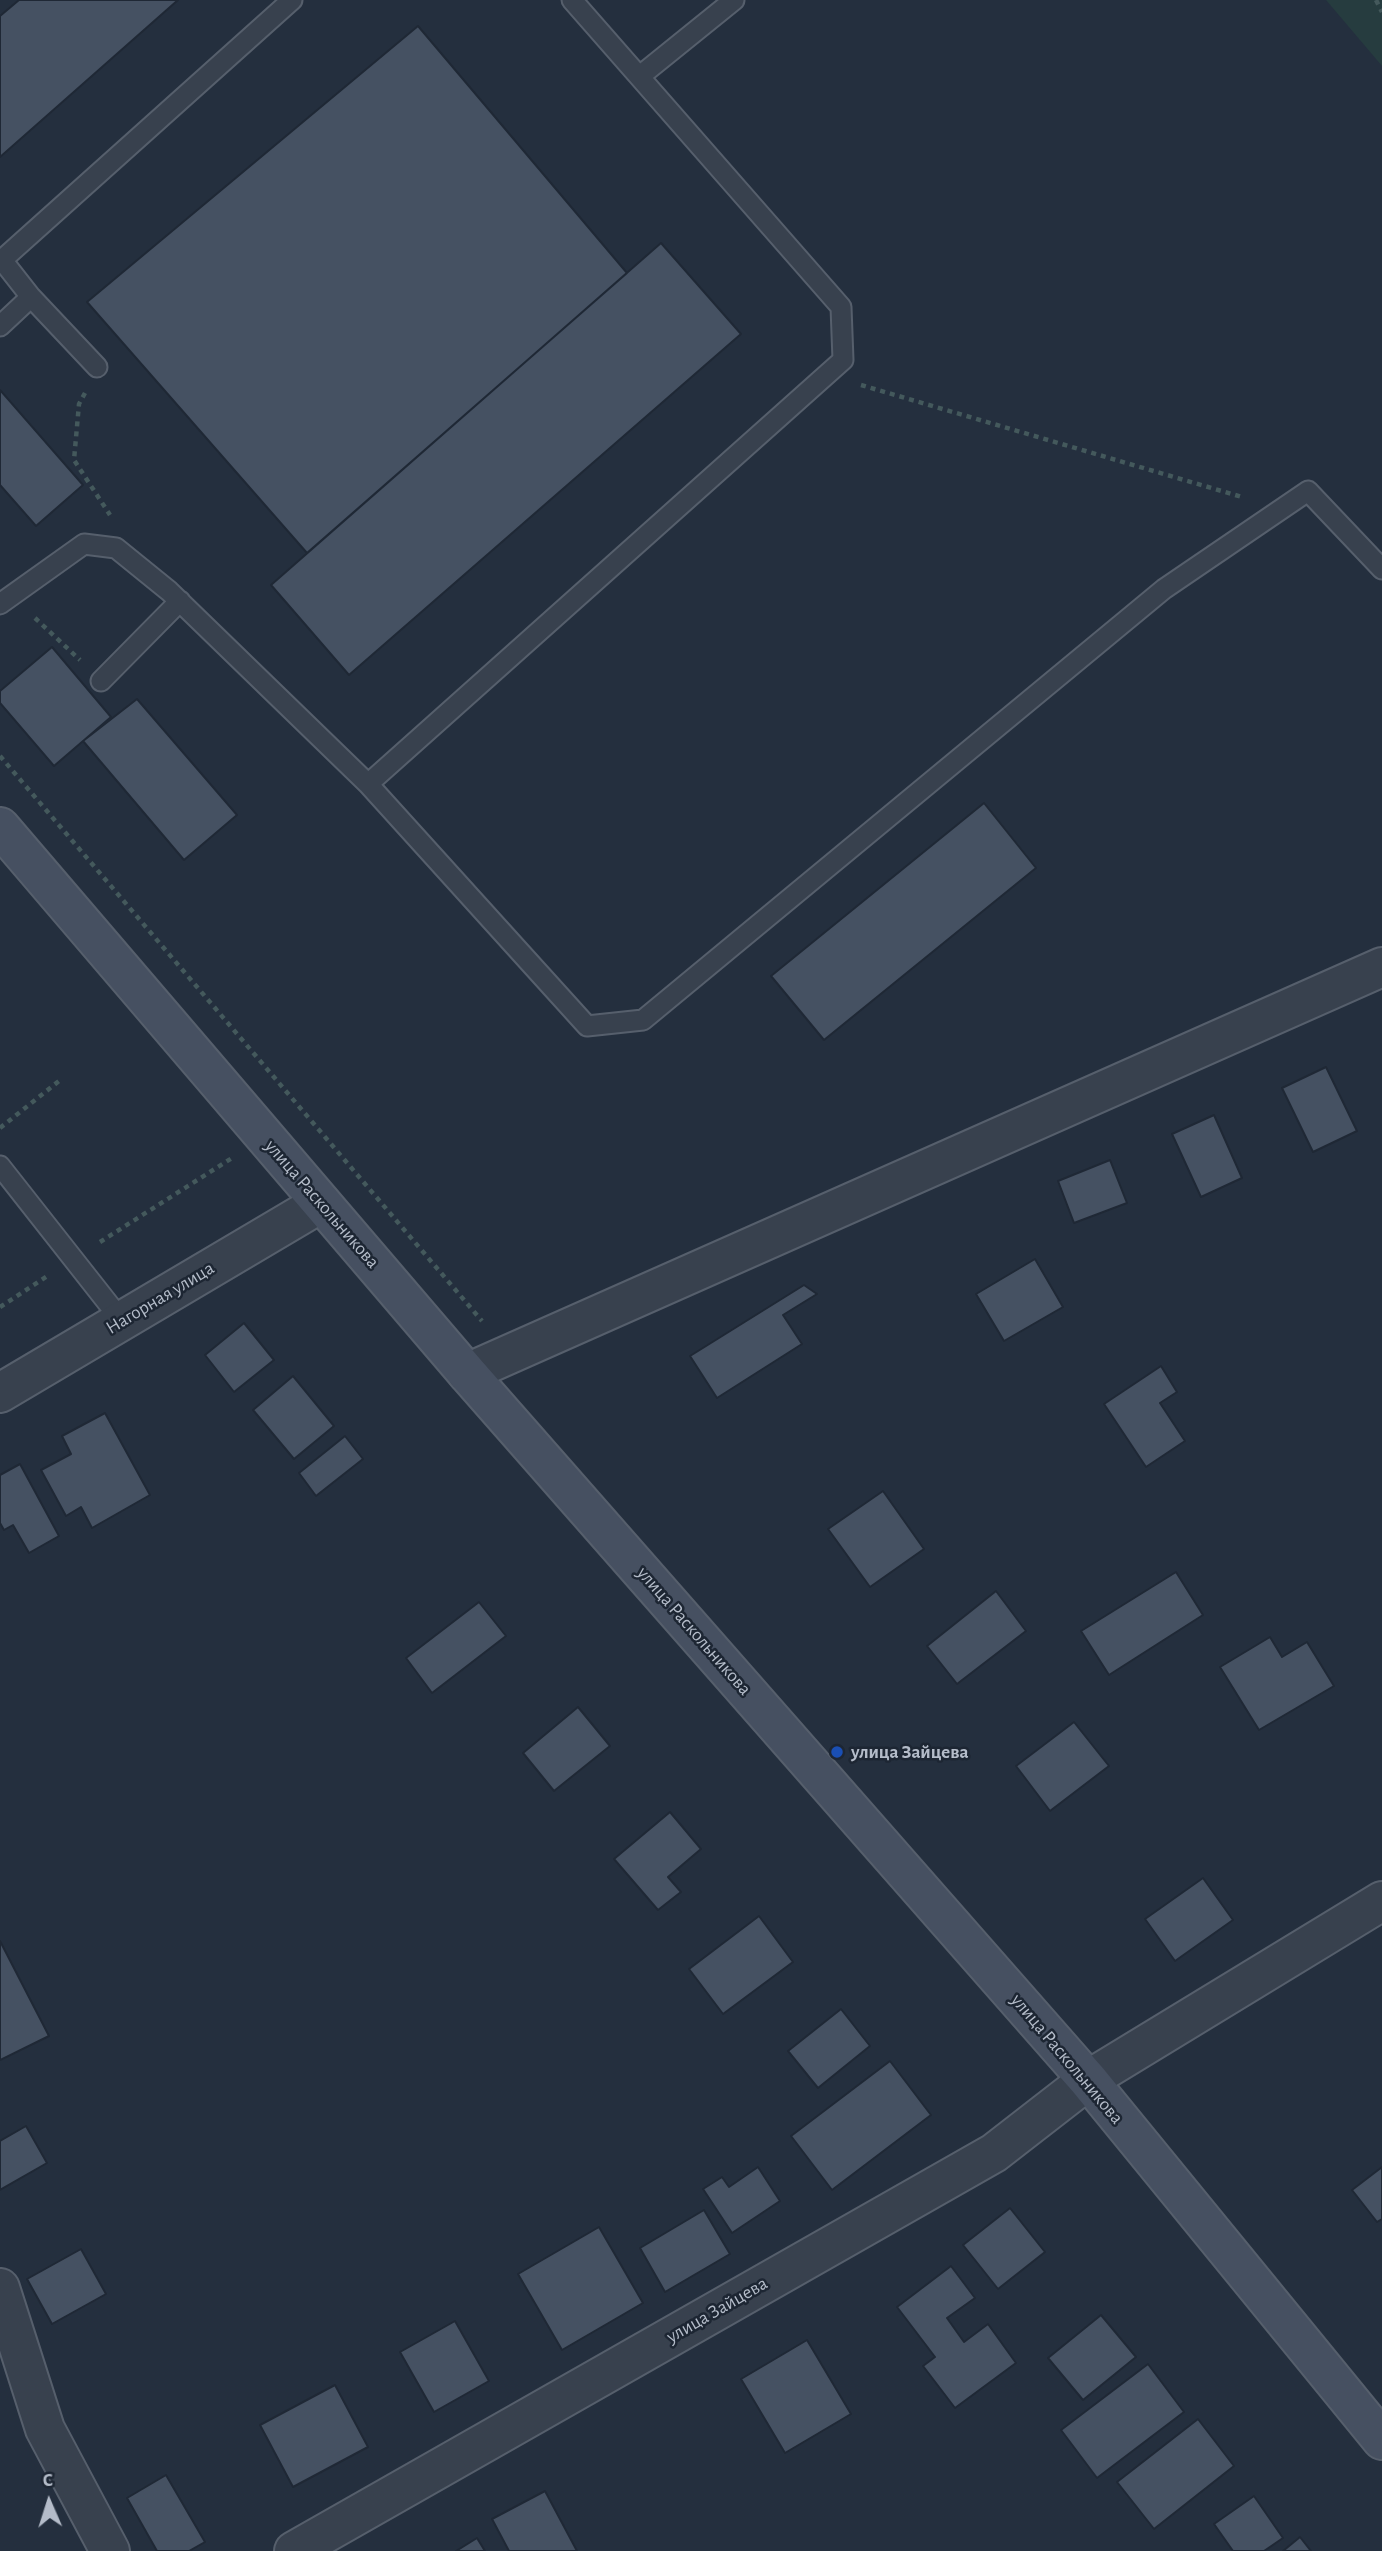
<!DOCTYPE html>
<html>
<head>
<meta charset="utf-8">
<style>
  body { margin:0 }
  #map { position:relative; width:1382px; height:2551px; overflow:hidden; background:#242f3e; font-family:"Alegreya Sans",sans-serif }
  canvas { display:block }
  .north { position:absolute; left:14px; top:2467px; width:70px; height:70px; -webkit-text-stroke:5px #1d2633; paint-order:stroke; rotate:357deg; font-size:19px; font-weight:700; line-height:28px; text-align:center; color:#b4bcc9 }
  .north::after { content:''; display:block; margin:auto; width:24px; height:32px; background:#b4bcc9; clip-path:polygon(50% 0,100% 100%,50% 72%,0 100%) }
</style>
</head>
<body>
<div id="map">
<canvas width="1382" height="2551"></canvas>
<div class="north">С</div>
</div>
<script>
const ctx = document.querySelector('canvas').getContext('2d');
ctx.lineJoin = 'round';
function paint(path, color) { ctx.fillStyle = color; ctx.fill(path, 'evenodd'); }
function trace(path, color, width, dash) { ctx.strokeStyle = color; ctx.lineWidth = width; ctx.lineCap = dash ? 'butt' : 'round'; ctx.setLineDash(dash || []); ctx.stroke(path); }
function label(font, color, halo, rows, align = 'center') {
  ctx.font = font + ' "Alegreya Sans",sans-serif'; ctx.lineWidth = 5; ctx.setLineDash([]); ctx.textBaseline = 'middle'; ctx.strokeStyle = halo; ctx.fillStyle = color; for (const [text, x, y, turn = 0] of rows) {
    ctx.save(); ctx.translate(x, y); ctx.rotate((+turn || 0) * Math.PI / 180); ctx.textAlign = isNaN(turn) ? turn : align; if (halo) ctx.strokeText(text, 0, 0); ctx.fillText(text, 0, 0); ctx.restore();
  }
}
paint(new Path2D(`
  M1326,0H1382V66Z`), '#263c3f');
const building = new Path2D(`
  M19,0H178L0,157V16Z
  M418,26L627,273L307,553L87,302Z
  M661,243L741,334L349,675L271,585Z
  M0,390L83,485L36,526L0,485Z
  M52,647L111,717L54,766L0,703V691Z
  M137,699L237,815L184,860L83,741Z
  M984,803L1036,868L824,1040L771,976Z
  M1326,1067L1357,1131L1313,1152L1282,1088Z
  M1214,1115L1242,1178L1201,1197L1172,1134Z
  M1110,1160L1127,1203L1074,1223L1058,1181Z
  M1035,1259L1063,1307L1004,1341L976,1294Z
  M804,1285L817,1294L783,1315L802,1344L717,1398L690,1356Z
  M244,1323L274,1360L234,1392L205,1355Z
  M1161,1366L1177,1392L1160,1403L1185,1441L1146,1467L1104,1404Z
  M293,1376L334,1426L294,1459L253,1410Z
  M105,1413L150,1495L92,1528L81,1507L66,1516L41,1470L71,1454L62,1436Z
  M345,1436L363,1459L316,1496L299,1473Z
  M20,1464L59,1536L29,1553L13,1525L4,1530L0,1523V1475Z
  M883,1491L924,1549L870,1587L828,1529Z
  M1176,1572L1203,1615L1109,1675L1081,1631Z
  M996,1591L1026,1631L957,1684L927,1646Z
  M479,1602L506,1636L432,1693L406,1658Z
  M1270,1637L1282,1657L1307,1642L1334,1686L1259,1730L1220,1667Z
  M578,1707L610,1746L554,1791L523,1753Z
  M1074,1722L1109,1766L1050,1811L1016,1766Z
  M670,1812L701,1849L668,1877L681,1892L658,1910L614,1859Z
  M1203,1878L1233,1920L1175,1961L1145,1919Z
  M759,1916L793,1962L723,2014L689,1969Z
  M0,1941L49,2036L0,2060Z
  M841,2009L870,2046L818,2088L788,2051Z
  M890,2061L931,2115L832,2190L791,2136Z
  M26,2126L47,2163L0,2190V2141Z
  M758,2167L780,2201L732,2233L703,2189L722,2177L729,2187Z
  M1382,2167V2219L1377,2222L1352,2190Z
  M1010,2208L1045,2252L998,2289L963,2245Z
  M704,2210L730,2254L665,2292L640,2248Z
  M599,2227L643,2303L562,2350L518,2274Z
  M81,2249L106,2294L52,2324L27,2279Z
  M951,2266L975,2298L947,2318L964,2342L988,2324L1016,2363L955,2408L923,2366L935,2357L897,2307Z
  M1101,2315L1136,2357L1083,2400L1048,2358Z
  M455,2321L489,2381L434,2412L400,2352Z
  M807,2340L851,2414L785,2453L741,2379Z
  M1148,2364L1184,2412L1097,2478L1061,2430Z
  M335,2385L368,2447L293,2487L260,2425Z
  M1198,2419L1234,2466L1154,2529L1117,2482Z
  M166,2475L205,2542L189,2551H157L127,2498Z
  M545,2491L577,2551H509L492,2519Z
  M1254,2496L1283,2538L1264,2551H1233L1214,2524Z
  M1300,2537L1311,2551H1283Z
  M477,2538L485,2551H456Z`);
paint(building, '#455162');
trace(building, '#1f2835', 2);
const service = new Path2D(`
  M572,0L841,307L843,360L368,784L587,1026L643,1020L1164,589L1308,491L1382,569
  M640,76L734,0
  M0,326L31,297
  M97,367L31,297L2,260L292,0
  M0,604L84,544L116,548L169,591L368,784
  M101,681L180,601
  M0,1166L122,1321`);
const minor = new Path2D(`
  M467,1373L1382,967
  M0,1393L321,1203
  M0,2288L45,2429L110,2551
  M294,2551L994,2153L1088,2080L1382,1901`);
const secondary = new Path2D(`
  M0,827L467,1373L1088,2080L1382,2440`);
trace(service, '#565f6c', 23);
trace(minor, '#565f6c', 42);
trace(secondary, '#565f6c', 42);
trace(new Path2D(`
  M1376,0L1382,12
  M861,385L1242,497
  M85,393L79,404L74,460L110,515
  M35,618L80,660
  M0,756L482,1321
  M0,1128L59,1081
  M100,1242L232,1158
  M0,1307L49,1275`), '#44595c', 4.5, [5, 5]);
trace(service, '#38414e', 19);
trace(minor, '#38414e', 38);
trace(secondary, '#465061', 38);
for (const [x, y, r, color] of [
  [837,1752,7,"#1a4fb4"]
]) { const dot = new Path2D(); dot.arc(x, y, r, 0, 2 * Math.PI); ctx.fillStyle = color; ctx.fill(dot); trace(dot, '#1d2633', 2.5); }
label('19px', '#b4bcc9', '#1d2633', [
  ["улица Раскольникова",322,1204,49],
  ["Нагорная улица",160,1298,-31],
  ["улица Раскольникова",694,1631,49],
  ["улица Раскольникова",1067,2059,50],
  ["улица Зайцева",717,2310,-30]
]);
label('bold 19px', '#b4bcc9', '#1d2633', [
  ["улица Зайцева",851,1752]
], 'left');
</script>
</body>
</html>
